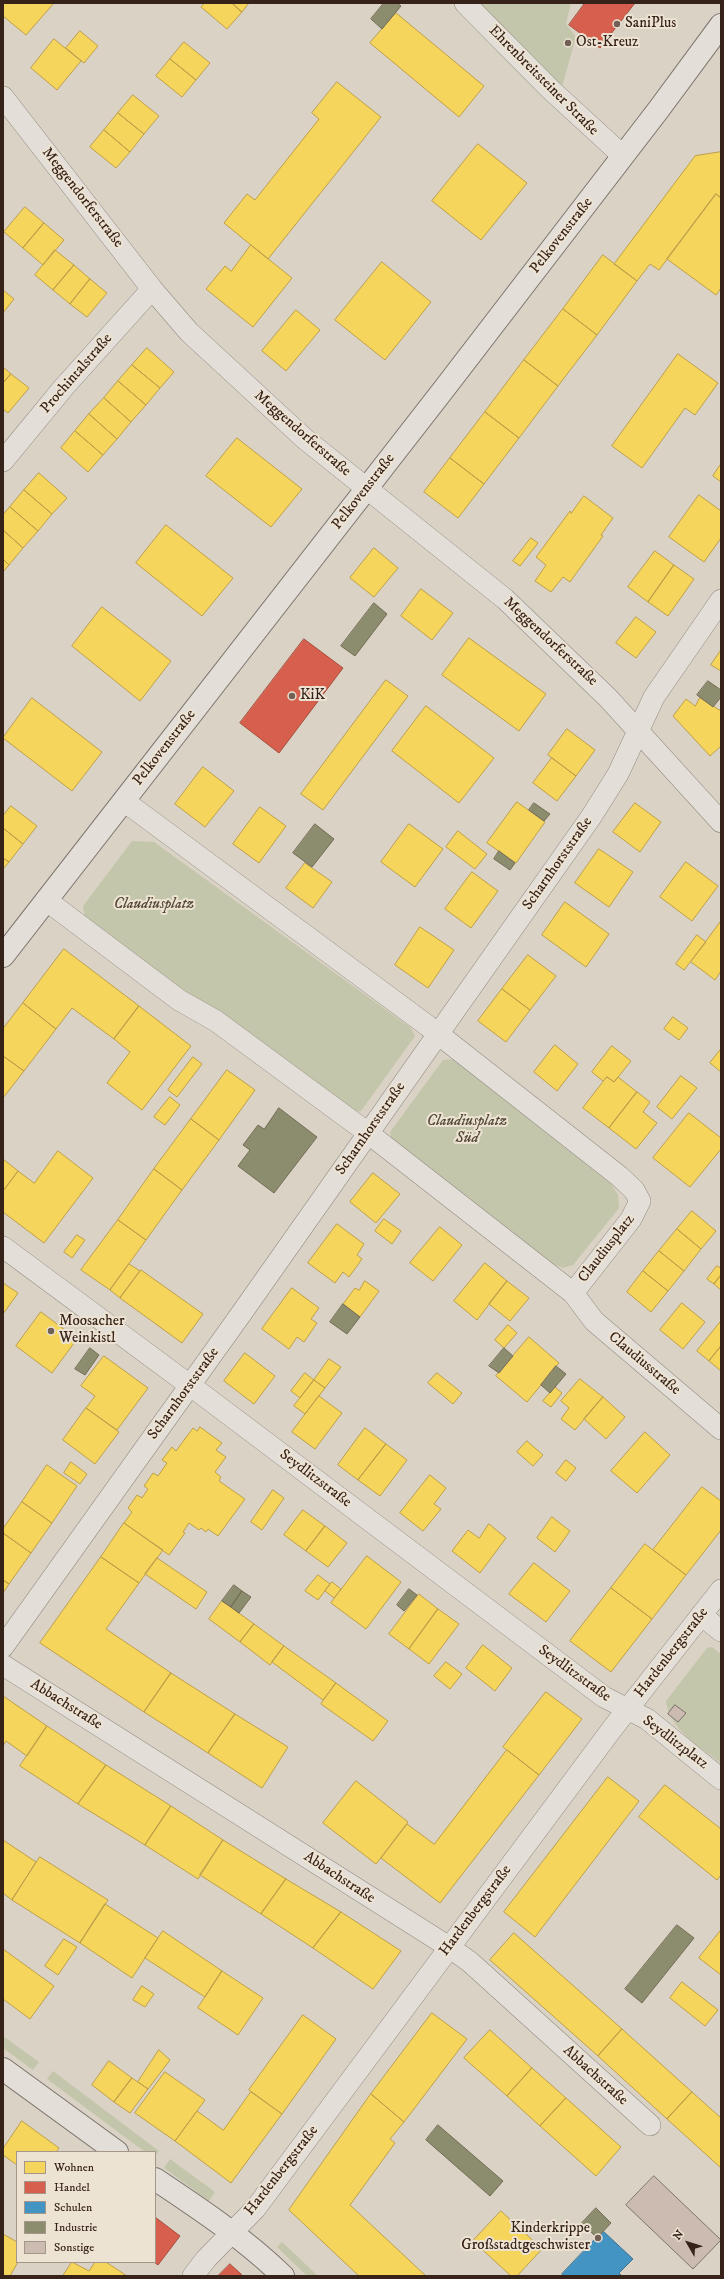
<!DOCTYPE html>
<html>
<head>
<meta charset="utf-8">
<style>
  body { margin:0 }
  #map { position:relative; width:724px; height:2279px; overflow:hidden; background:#dad2c5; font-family:"IM FELL DW Pica",serif }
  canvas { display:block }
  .frame { position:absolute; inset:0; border:4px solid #372219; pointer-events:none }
  .legend { position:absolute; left:16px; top:2151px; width:140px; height:112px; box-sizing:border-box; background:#ede3d3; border:1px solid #a49689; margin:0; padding:5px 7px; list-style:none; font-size:12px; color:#372219 }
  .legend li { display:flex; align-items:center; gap:8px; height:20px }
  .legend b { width:20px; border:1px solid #a49689 }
  .north { position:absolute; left:668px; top:2223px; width:40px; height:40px; -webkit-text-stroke:3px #ede3d3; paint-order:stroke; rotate:309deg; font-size:11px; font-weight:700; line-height:16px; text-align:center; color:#372219 }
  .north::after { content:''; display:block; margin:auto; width:14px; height:18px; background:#372219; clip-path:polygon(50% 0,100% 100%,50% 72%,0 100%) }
</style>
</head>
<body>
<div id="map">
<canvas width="724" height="2279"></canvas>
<div class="frame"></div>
<ul class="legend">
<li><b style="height:11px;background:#f6d55c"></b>Wohnen</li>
<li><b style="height:11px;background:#d6604d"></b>Handel</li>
<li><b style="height:11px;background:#4393c3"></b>Schulen</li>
<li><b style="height:11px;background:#8c8c6e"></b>Industrie</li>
<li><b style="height:11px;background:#cbbbb0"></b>Sonstige</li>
</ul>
<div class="north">N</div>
</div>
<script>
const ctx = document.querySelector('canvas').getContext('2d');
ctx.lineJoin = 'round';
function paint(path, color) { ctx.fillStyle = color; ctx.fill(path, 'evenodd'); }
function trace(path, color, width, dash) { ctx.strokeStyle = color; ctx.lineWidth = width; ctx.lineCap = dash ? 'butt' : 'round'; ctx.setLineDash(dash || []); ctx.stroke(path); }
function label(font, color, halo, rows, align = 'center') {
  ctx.font = font + ' "IM FELL DW Pica",serif'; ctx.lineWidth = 4; ctx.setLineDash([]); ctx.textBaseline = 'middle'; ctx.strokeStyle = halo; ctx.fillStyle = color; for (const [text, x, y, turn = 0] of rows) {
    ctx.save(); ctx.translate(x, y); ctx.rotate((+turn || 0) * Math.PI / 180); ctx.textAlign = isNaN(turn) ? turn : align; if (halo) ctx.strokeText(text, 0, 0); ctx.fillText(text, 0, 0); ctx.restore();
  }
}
paint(new Path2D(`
  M475,3H571L566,24L576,37L561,90Z
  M132,841L154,842L411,1028L415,1036L361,1111L353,1112L85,919L83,906Z
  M453,1059L612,1185L618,1195L619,1208L573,1265L563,1268L551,1263L391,1138L390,1132L443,1060Z
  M712,1647L721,1654V1763C699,1745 670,1731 666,1701L707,1648Z
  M3,2036L39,2062L33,2070L3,2048Z
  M53,2071L159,2151L155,2156V2152H145L47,2079Z
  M170,2159L215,2192L209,2201L164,2168Z
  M282,2242L318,2276H307L277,2247Z`), '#c3c6aa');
const homes = new Path2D(`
  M3,3H54L26,35L3,16Z
  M205,3H232L242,12L227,29L201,7Z
  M232,3H249L242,12Z
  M396,13L484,86L459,117L370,43Z
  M80,31L98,46L84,63L66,48Z
  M54,39L81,61L57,90L31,68Z
  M184,42L210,63L196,80L170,59Z
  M170,59L196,80L182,97L156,76Z
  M337,82L381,117L268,259L224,223L247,194L255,200L319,119L312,113Z
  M133,95L159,116L144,134L118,113Z
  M118,113L144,134L130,152L104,130Z
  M104,130L130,152L116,168L90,147Z
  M478,144L527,183L481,240L432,201Z
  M721,152V198L716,194L659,270L650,264L637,281L614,264L695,156Z
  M716,194L721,198V288L716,295L667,259Z
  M25,207L44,223L23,248L4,232Z
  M44,223L64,240L43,265L23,248Z
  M251,245L292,278L253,327L206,289L225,266L231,271Z
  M55,250L74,265L53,290L35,275Z
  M603,255L637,281L597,335L563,309Z
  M382,262L431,302L385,360L335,320Z
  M74,265L90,279L70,304L53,290Z
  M90,279L107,293L87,317L70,304Z
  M3,290L14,299L3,313Z
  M563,309L597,335L558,386L524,360Z
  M296,310L320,330L286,371L262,351Z
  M147,348L174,372L160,388L132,365Z
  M678,354L718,383L695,415L685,408L642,468L612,446Z
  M524,360L558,386L519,438L485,412Z
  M132,365L160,388L146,405L118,381Z
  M3,367L11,374L3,383Z
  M11,374L29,388L8,413L3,409V383Z
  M118,381L146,405L131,422L104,398Z
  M104,398L131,422L117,439L89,414Z
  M485,412L519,438L484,484L450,458Z
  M89,414L117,439L103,455L75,431Z
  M75,431L103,455L88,472L61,448Z
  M237,438L302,489L271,527L206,476Z
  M450,458L484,484L458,518L424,492Z
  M721,464V482L713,476Z
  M39,473L67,498L52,514L24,490Z
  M24,490L52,514L38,531L10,507Z
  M699,495L721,511V538L704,562L669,537Z
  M584,496L613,518L601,535L603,536L570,582L563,577L551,592L535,581L546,565L536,557L570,511L571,513Z
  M10,507L38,531L23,548L3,530V515Z
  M166,525L233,578L202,616L136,563Z
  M3,530L23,548L9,565L3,559Z
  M531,538L538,543L520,566L513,561Z
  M374,548L398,568L374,597L350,578Z
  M655,551L674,565L648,602L628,587Z
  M3,559L9,565L3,572Z
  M674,565L694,579L668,616L648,602Z
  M421,589L453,613L432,640L401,616Z
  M102,607L171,661L140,701L72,646Z
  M636,617L656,632L636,658L616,643Z
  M469,638L546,694L519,731L442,675Z
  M721,650V671L711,665Z
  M386,680L408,696L323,810L301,794Z
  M32,698L102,752L72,791L3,738Z
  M700,698L721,711V746L710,756L673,716L686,699L695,706Z
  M426,706L494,758L459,803L392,751Z
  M567,729L595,750L576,776L548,755Z
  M552,758L576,776L557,801L533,783Z
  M203,767L234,791L205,827L175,804Z
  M517,802L545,822L516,863L487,843Z
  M635,803L661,822L640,852L613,832Z
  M11,806L37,826L23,844L3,828V816Z
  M260,807L286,826L259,863L233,844Z
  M409,824L443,849L415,887L381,862Z
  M3,828L23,844L9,862L3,858Z
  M458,831L487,854L475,869L446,847Z
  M599,849L633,872L609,907L575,883Z
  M3,858L9,862L3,869Z
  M686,862L718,886L692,921L660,897Z
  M305,863L332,882L313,908L286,888Z
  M472,872L498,891L471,928L445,909Z
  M565,902L609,934L586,967L542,935Z
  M721,921V971L715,980L691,962Z
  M420,927L454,950L428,988L395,965Z
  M697,935L706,942L684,970L676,964Z
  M64,949L139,1006L114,1039L72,1008L56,1029L23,1003Z
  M528,955L556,976L530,1010L502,989Z
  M502,989L530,1010L506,1042L478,1021Z
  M23,1003L56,1029L24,1071L3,1056V1029Z
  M139,1006L191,1046L142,1110L107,1083L130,1052L114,1039Z
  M673,1017L688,1028L679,1040L664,1029Z
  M555,1045L578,1064L557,1091L534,1072Z
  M612,1046L631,1061L614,1082L607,1077L603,1081L592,1072Z
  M721,1049V1072L710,1063Z
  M3,1056L24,1071L3,1098Z
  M193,1057L202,1064L177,1097L168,1090Z
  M227,1070L255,1090L219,1140L191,1119Z
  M681,1076L697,1088L672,1119L657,1107Z
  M607,1077L614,1082L618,1077L637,1092L609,1128L583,1108Z
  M637,1092L650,1102L643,1112L657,1123L636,1149L609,1128Z
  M170,1097L180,1105L165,1125L154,1117Z
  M689,1113L721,1138V1149L690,1187L653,1158Z
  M191,1119L219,1140L182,1190L154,1169Z
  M58,1151L93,1178L44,1243L3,1212V1191L18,1171L34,1183Z
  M3,1159L18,1171L3,1191Z
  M154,1169L182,1190L146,1240L118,1220Z
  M373,1173L400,1194L376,1223L350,1202Z
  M692,1211L716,1231L701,1249L677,1229Z
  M384,1219L401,1231L392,1244L375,1231Z
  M118,1220L146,1240L110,1290L81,1270Z
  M337,1224L364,1244L357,1255L362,1259L349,1277L343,1272L335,1283L308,1263Z
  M440,1227L462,1245L433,1281L410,1263Z
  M677,1229L701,1249L684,1271L659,1251Z
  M77,1235L85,1240L72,1258L64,1252Z
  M659,1251L684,1271L668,1291L643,1271Z
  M485,1263L507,1281L477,1320L454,1301Z
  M129,1264L140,1271L120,1298L110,1290Z
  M717,1266L721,1268V1275L714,1284L707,1279Z
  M141,1270L203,1314L182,1343L120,1298Z
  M643,1271L668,1291L651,1312L627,1292Z
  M721,1275V1290L714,1284Z
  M365,1281L379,1291L360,1317L343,1304L355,1288L359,1290Z
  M507,1281L529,1298L510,1321L489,1304Z
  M3,1283L18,1293L3,1314Z
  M292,1288L319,1308L311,1319L317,1323L304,1342L297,1337L289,1349L262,1329Z
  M682,1303L705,1322L683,1349L660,1330Z
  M41,1312L77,1339L52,1373L16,1346Z
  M721,1321V1346L709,1361L697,1351Z
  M508,1325L517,1333L504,1348L495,1340Z
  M529,1337L559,1363L527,1402L496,1376Z
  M721,1346V1371L709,1361Z
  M245,1353L275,1376L254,1404L224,1381Z
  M104,1356L148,1388L117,1430L86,1408L95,1396L81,1386Z
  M329,1359L341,1367L325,1388L314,1380Z
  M305,1373L314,1380L300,1398L291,1391Z
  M437,1373L462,1393L453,1404L428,1383Z
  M580,1379L603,1397L575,1430L561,1419L569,1408L561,1401Z
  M314,1380L325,1388L305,1414L294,1406Z
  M555,1387L562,1393L551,1407L543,1401Z
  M319,1396L342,1413L315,1449L292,1432Z
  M603,1397L625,1417L606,1439L584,1419Z
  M86,1408L119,1432L95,1464L63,1440Z
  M200,1427L222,1443L216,1450L226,1457L215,1472L221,1477L219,1481L245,1499L218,1536L208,1529L206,1532L201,1528L199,1530L189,1523L183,1532L185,1533L169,1555L124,1523L132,1512L128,1508L137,1495L142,1498L148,1489L144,1486L153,1473L158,1476L167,1463L162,1460L172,1447L176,1451L193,1428L197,1431Z
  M365,1428L386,1444L358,1480L338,1465Z
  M645,1432L670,1455L637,1493L611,1471Z
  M527,1441L543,1455L533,1466L517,1452Z
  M386,1444L407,1460L380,1496L358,1480Z
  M566,1460L576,1468L566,1481L556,1473Z
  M71,1462L87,1474L80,1484L64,1473Z
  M47,1465L77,1486L52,1523L22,1502Z
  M430,1475L446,1488L434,1504L441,1509L423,1531L400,1513Z
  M702,1487L721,1501V1530L686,1575L653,1550Z
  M273,1490L284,1498L262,1530L251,1522Z
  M22,1502L52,1523L31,1553L3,1533V1529Z
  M303,1510L325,1526L306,1551L284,1535Z
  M552,1517L570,1531L555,1552L537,1538Z
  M124,1523L163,1550L139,1583L101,1557Z
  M489,1524L506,1538L480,1573L452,1551L468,1530L479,1538Z
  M325,1526L347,1543L328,1567L306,1551Z
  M3,1533L31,1553L9,1584L3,1580Z
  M645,1544L686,1575L652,1619L611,1588Z
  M367,1556L401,1582L366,1629L331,1603Z
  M101,1557L139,1583L106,1629L171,1673L144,1712L40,1643Z
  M157,1558L207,1592L196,1609L145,1574Z
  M534,1563L570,1591L546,1622L509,1594Z
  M318,1575L330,1584L318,1600L305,1591Z
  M3,1580L9,1584L3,1593Z
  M332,1582L341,1589L334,1598L325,1591Z
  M611,1588L652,1619L611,1672L570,1641Z
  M419,1594L438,1609L409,1649L389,1634Z
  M222,1601L254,1624L240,1642L209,1619Z
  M438,1609L459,1624L429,1664L409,1649Z
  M254,1624L284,1646L270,1665L240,1642Z
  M483,1645L512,1668L495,1691L466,1668Z
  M284,1646L336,1683L323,1700L272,1662Z
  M446,1662L462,1674L450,1689L434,1676Z
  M171,1673L235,1714L208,1753L144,1712Z
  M336,1683L388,1721L373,1741L321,1704Z
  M546,1692L582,1719L539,1775L503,1747Z
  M3,1696L47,1726L27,1756L6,1741L3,1746Z
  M235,1714L288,1747L262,1788L208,1753Z
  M47,1726L106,1765L78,1804L20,1766Z
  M507,1750L539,1775L440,1903L381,1858L407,1824L434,1844Z
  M106,1765L171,1806L145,1845L78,1804Z
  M608,1777L639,1801L535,1937L504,1912Z
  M356,1781L408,1822L376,1864L323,1823Z
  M665,1785L721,1829V1875L717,1880L639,1817Z
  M171,1806L223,1840L198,1879L145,1845Z
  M3,1840L36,1862L12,1900L3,1893Z
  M223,1840L286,1879L261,1914L200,1875Z
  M40,1857L108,1900L80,1943L12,1900Z
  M286,1879L341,1912L313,1948L261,1914Z
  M105,1904L158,1938L132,1978L80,1943Z
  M341,1912L401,1951L373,1989L313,1948Z
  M721,1930V1975L699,1958Z
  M163,1931L222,1971L205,1997L145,1958Z
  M514,1933L622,2029L598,2056L490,1960Z
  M64,1939L77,1947L58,1975L45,1966Z
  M3,1949L54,1986L30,2019L3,1999Z
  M222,1971L263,1998L238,2035L198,2008Z
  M682,1982L718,2010L705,2026L670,1998Z
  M142,1986L154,1994L145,2007L133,2000Z
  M432,2013L467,2039L404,2122L371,2094Z
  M303,2015L336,2039L282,2114L249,2090Z
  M622,2029L692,2092L667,2119L598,2056Z
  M490,2030L532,2068L507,2096L464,2058Z
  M159,2050L170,2060L148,2089L138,2082Z
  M109,2061L132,2078L114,2102L92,2085Z
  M532,2068L566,2098L540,2126L507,2096Z
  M165,2072L205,2100L175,2141L135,2113Z
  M132,2078L148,2089L130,2113L114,2102Z
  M251,2092L282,2114L231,2183L175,2141L197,2111L223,2130Z
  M692,2092L721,2118V2168L667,2119Z
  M371,2094L404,2122L390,2139L395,2143L350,2205L426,2276H359L289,2210Z
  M566,2098L621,2147L596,2176L540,2126Z
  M22,2121L59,2148L56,2152H17V2165L3,2155V2149Z
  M501,2211L542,2249L517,2276H511L473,2241Z
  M3,2234L17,2242L18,2262L10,2276H3Z
  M72,2262L89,2271L95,2262H106L127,2276H63Z`);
paint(homes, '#f6d55c');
trace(homes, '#bd9f48', 1);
const shops = new Path2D(`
  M585,3H635L600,48L569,25Z
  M304,639L343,668L279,753L240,723Z
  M155,2217L180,2236L158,2265L154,2262Z
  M230,2264L241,2274L243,2276H218Z`);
paint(shops, '#d6604d');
trace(shops, '#a64d3d', 1);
const schools = new Path2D(`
  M603,2231L633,2259L619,2273L622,2276H563L562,2274Z`);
paint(schools, '#4393c3');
trace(schools, '#3f7190', 1);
const industry = new Path2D(`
  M384,3H397L401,6L382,29L371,19Z
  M374,603L387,614L355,656L341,646Z
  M708,681L721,690V697L713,707L697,695Z
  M534,803L550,814L544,821L529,810Z
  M315,824L334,839L312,867L293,853Z
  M499,851L515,863L510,870L494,859Z
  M279,1108L317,1137L274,1193L238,1166L250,1150L243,1145L258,1125L264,1129Z
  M343,1304L360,1317L347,1334L330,1322Z
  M90,1348L99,1355L85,1375L75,1369Z
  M504,1348L513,1356L499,1373L489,1366Z
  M556,1366L566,1374L550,1393L541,1385Z
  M234,1585L242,1591L231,1607L222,1601Z
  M409,1589L417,1595L404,1611L397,1605Z
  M242,1591L251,1597L239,1613L231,1607Z
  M677,1925L694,1938L642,2003L625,1989Z
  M438,2125L503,2181L490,2196L426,2140Z
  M596,2208L611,2223L597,2238L582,2223Z`);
paint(industry, '#8c8c6e');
trace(industry, '#726c54', 1);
const building = new Path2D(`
  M675,1705L686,1713L678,1722L668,1714Z
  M654,2176L721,2240L693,2269L626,2205Z`);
paint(building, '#cbbbb0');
trace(building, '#7b736c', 1);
const street = new Path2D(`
  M465,3L550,89L623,156
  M3,97L152,289L189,332L305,439L505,599L608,698L721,822
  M3,461L64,387L152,289
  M46,900L179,1000L216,1021L368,1133L573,1293L631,1219L640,1201L634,1190L619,1176L428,1026L124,801
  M3,1247L207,1398L604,1697L647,1719L721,1779
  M573,1293L594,1321L721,1429
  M701,1615L721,1631
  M3,1647L241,1314L591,817L618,774L654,697L721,600
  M3,1665L449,1947L470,1962L650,2125
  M193,2276L206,2259L255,2209L612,1729L721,1590`);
const secondary = new Path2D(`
  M3,956L444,389L659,109L721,25
  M3,2069L117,2152
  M155,2179C200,2209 245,2239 283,2276`);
trace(street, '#928b82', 22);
trace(secondary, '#7b736c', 24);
trace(street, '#e3dfd8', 21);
trace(secondary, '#e3dfd8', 22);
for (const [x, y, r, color] of [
  [617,24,4,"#706055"],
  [568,43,4,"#706055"],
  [292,696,4,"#706055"],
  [51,1331,4,"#706055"],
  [598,2238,4,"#706055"]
]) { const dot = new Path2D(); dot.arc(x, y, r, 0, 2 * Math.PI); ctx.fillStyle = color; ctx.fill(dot); trace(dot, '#ede3d3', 1.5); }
label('15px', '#372219', '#ede3d3', [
  ["SaniPlus",625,24],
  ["Ost-Kreuz",576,43],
  ["KiK",300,696],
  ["Moosacher",59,1322],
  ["Weinkistl",59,1339],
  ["Kinderkrippe",590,2229,"right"],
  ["Großstadtgeschwister",590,2246,"right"]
], 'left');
label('15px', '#372219', '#ede3d3', [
  ["Ehrenbreitsteiner Straße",543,81,45],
  ["Meggendorferstraße",82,198,52],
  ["Pelkovenstraße",562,236,-52],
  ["Prochintalstraße",77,374,-49],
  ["Meggendorferstraße",302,434,41],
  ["Pelkovenstraße",364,492,-52],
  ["Meggendorferstraße",550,642,43],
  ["Pelkovenstraße",165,748,-52],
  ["Scharnhorststraße",558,864,-55],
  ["Scharnhorststraße",371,1129,-55],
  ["Claudiusplatz",607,1249,-52],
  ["Claudiusstraße",644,1364,40],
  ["Scharnhorststraße",184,1394,-54],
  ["Seydlitzstraße",315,1479,37],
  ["Hardenbergstraße",672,1653,-52],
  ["Seydlitzstraße",574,1674,36],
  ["Abbachstraße",66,1705,32],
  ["Seydlitzplatz",675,1743,37],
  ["Abbachstraße",339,1878,33],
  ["Hardenbergstraße",476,1911,-53],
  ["Abbachstraße",595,2076,42],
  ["Hardenbergstraße",282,2171,-52]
]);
label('italic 15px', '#554938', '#ede3d3', [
  ["Claudiusplatz",154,905],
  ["Claudiusplatz",467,1122],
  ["Süd",467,1139]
]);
</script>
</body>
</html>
